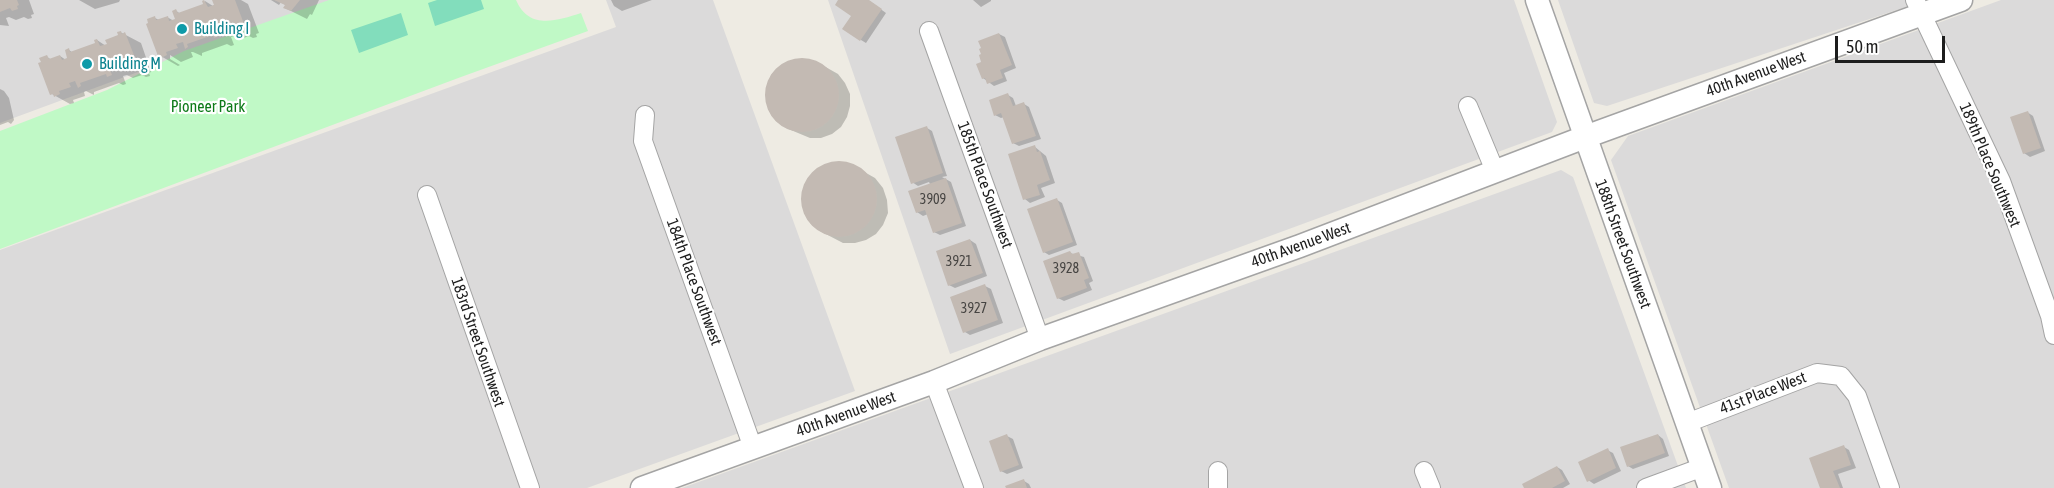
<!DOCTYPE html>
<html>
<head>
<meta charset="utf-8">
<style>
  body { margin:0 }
  #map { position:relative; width:2054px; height:488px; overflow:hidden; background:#eeebe3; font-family:"Asap Condensed",sans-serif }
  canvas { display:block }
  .scale { position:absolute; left:1835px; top:36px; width:110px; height:27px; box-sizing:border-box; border:3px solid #1d1d1d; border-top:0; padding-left:8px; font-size:18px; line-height:21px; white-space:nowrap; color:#1d1d1d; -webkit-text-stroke:4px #fff; paint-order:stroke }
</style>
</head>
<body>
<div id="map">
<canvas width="2054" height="488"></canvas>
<div class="scale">50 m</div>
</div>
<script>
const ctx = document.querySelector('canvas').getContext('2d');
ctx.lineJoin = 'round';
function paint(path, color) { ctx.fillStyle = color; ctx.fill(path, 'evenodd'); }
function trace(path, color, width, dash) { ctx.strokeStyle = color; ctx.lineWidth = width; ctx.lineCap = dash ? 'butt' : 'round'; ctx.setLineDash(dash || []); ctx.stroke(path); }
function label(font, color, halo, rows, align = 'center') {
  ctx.font = font + ' "Asap Condensed",sans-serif'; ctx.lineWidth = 4.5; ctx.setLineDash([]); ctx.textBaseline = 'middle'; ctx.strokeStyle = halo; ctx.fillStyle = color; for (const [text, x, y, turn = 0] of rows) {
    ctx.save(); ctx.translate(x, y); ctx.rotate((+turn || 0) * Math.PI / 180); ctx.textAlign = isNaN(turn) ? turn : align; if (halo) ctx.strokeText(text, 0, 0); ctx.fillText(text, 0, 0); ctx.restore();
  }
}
paint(new Path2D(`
  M0,0H333L0,123Z
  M606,0H713L855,391L587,488H0V250L616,27Z
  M828,0H1514L1557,122L1552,132L950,354Z
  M1558,0H1927L1607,106L1594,103Z
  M2001,0H2054V488H1729L1611,160L1628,136Z
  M1561,170L1573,177L1686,488H682Z`), '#dbdada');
paint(new Path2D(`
  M329,0H516C529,30 556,21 581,13L588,31L461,77L0,249V131L107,90L184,51Z`), '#c0f9c6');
paint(new Path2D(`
  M437,0H481L484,9L435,26L428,3Z
  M401,13L408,35L359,53L351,30Z`), '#82ddbc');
paint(new Path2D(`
  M0,0H29L34,14L31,15L32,18L28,19L24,17L16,20L9,17L6,18L9,26L0,25Z
  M79,0H120L119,2L95,9Z
  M218,0H241L248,4L259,33L256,34L257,37L253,38L249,36L241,39L234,36L231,37L234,45L231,46L227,44L202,53V56L193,52H191L193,57L181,62L170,55V59L180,65L178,66L159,55L155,18L159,20L167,17L174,21L177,20L176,11L181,14L205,5V1L213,6Z
  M271,0H319L312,15L310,14L307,19L285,8L287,6L281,2L279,5Z
  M611,0H652L622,11L614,6Z
  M840,0H868L886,13L866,43L861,40L853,16Z
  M973,0H991V1L981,7Z
  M120,32L141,43L151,72L149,73L150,76L146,77L142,75L133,78L127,75L123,76L126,84L123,85L119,83L94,92V95L86,91L84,92L85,96L73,100L74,103L70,104L52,94L47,57L52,60L60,56L66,60L69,59V50L73,53L97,44V40L106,46L120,36Z
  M999,34L1005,37L1016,68L1004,73L1007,81L994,86L983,78V49Z
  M803,59L815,61L838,74L845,83L850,94V106L847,117L841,127L832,134L821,138H810L786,128L776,121L769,111L766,99L767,87L771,75L780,66L790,61Z
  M0,89L4,91L9,98L14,120L11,124L8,122L0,125Z
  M1008,95L1013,98L1016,106L1024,104L1029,107L1041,139L1019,146L1013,143L1004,117L1001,118L995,115Z
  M2027,112L2033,116L2045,151L2030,157L2024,153Z
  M927,128L932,131L947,176L942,177L951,182L966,226L940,235L934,232L928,214L923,216L917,212L930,184L929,182L918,186L912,182Z
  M1035,147L1046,156L1055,183L1041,188L1045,197L1030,203L1025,199Z
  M839,162L852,165L875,178L883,188L887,200L888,213L883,225L876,234L866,240L855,243H843L820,231L811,224L805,214L802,202L803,191L807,180L816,170L827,164Z
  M1057,200L1062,203L1077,245L1049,255L1044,252Z
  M970,240L976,244L987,276L955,288L949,285Z
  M1070,253L1084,257L1093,281L1089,283L1092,290L1064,301L1058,298Z
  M985,286L991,289L1003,323L970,335L965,332Z
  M1658,435L1663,439L1669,456L1633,469L1628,466Z
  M1007,436L1013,439L1023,468L1007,474L1001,471Z
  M1844,447L1849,450L1856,468L1838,474L1843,488H1821Z
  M1607,450L1613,453L1621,471L1594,484L1588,480Z
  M1557,467L1562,470L1570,484L1563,488H1525Z
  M1024,481L1029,484L1031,488H1008Z`), '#0003');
paint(new Path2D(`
  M0,0H17L19,5L17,6L18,9L12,11L10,8L0,12Z
  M204,0L208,7L214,5L212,0H235L244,24L242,25L243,28L236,30L235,27L224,31L222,26L216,28L219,36L214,38L213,35L187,44L188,47L185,49L183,42L176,44L178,48L166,52L167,55L161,58L160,55L158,56L146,24L148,23L147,19L155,16L156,20L168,16L169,21L175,19L172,11L176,9L178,13L203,4L202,1Z
  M274,0H300L291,11L283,8L285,5Z
  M838,0H869L882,9L860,41L842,29L851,16L835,5Z
  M121,31L122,34L125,32L137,63L134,64L135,67L129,69L128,66L117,70L115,65L109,67L112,75L107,77L106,74L80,83L81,86L78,88L75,81L69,83L71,87L59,91L60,94L54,97L53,94L50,95L38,63L41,62L39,58L47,55L49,59L60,55L62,60L67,58L65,50L69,48L70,52L95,43L94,40L97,39L100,46L107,44L105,40L118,35L117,32Z
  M999,33L1012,65L1000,70L1003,78L987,84L985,78L982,79L976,64L981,62L979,55L981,54L979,49L981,48L978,41Z
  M765 95a37 37 0 1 1 74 0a37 37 0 1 1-74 0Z
  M1008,93L1013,106L1024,102L1036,136L1012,144L1001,113L994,116L989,100Z
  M2028,111L2041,148L2023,154L2010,117Z
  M927,126L943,173L911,184L895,137Z
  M1035,145L1037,152L1040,151L1050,180L1037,185L1040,195L1023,200L1008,154Z
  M801 199a38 38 0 1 1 76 0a38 38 0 1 1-76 0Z
  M946,178L962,223L933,233L925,210L916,213L908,191Z
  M1057,198L1073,242L1043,253L1027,209Z
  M970,239L983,273L948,286L936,251Z
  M1070,251L1072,254L1079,252L1089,278L1084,280L1087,288L1057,299L1043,261Z
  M985,284L998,320L963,333L950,297Z
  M1007,434L1019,465L1000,472L989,441Z
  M1658,434L1665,453L1627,467L1620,447Z
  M1844,445L1851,465L1833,471L1840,488H1820L1809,458Z
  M1608,448L1616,468L1587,482L1578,462Z
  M1557,466L1565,481L1552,488H1524L1522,484Z
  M1024,479L1027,488H1006L1005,486Z`), '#c3bab3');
const minor = new Path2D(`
  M1915,0L2001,181L2050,316L2054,335
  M929,31L1040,339
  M1468,106L1495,171
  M645,115L643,141L753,448
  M427,195L530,488
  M934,382L974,488
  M1687,423L1817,373L1841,376L1857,396L1890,488
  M1424,471L1431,488
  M1218,488V471
  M1646,488L1703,467`);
const tertiary = new Path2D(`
  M1537,0L1710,488
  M642,488L934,382L1040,339L1300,246L1585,137L1961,0`);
trace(minor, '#a4a4a4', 20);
trace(tertiary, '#a4a4a4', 25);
trace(minor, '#fff', 18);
trace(tertiary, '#fff', 22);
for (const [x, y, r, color] of [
  [182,29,6,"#0f9aa8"],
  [87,64,6,"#0f9aa8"]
]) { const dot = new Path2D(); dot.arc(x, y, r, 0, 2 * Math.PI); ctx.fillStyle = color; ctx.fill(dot); trace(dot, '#fff', 2); }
label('14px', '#464442', null, [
  ["3909",933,200],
  ["3921",959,262],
  ["3928",1066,269],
  ["3927",974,309]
]);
label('16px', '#0d838f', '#fff', [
  ["Building I",194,29],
  ["Building M",99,64]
], 'left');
label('16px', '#1d1d1d', '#fff', [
  ["40th Avenue West",1756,74,-20],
  ["189th Place Southwest",1990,165,67],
  ["185th Place Southwest",985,185,70],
  ["188th Street Southwest",1623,244,70],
  ["40th Avenue West",1301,245,-20],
  ["184th Place Southwest",694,282,70],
  ["183rd Street Southwest",478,342,71],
  ["41st Place West",1763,393,-21],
  ["40th Avenue West",846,414,-20]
]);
label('16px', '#0d7a18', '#fff', [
  ["Pioneer Park",208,107]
]);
</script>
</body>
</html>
